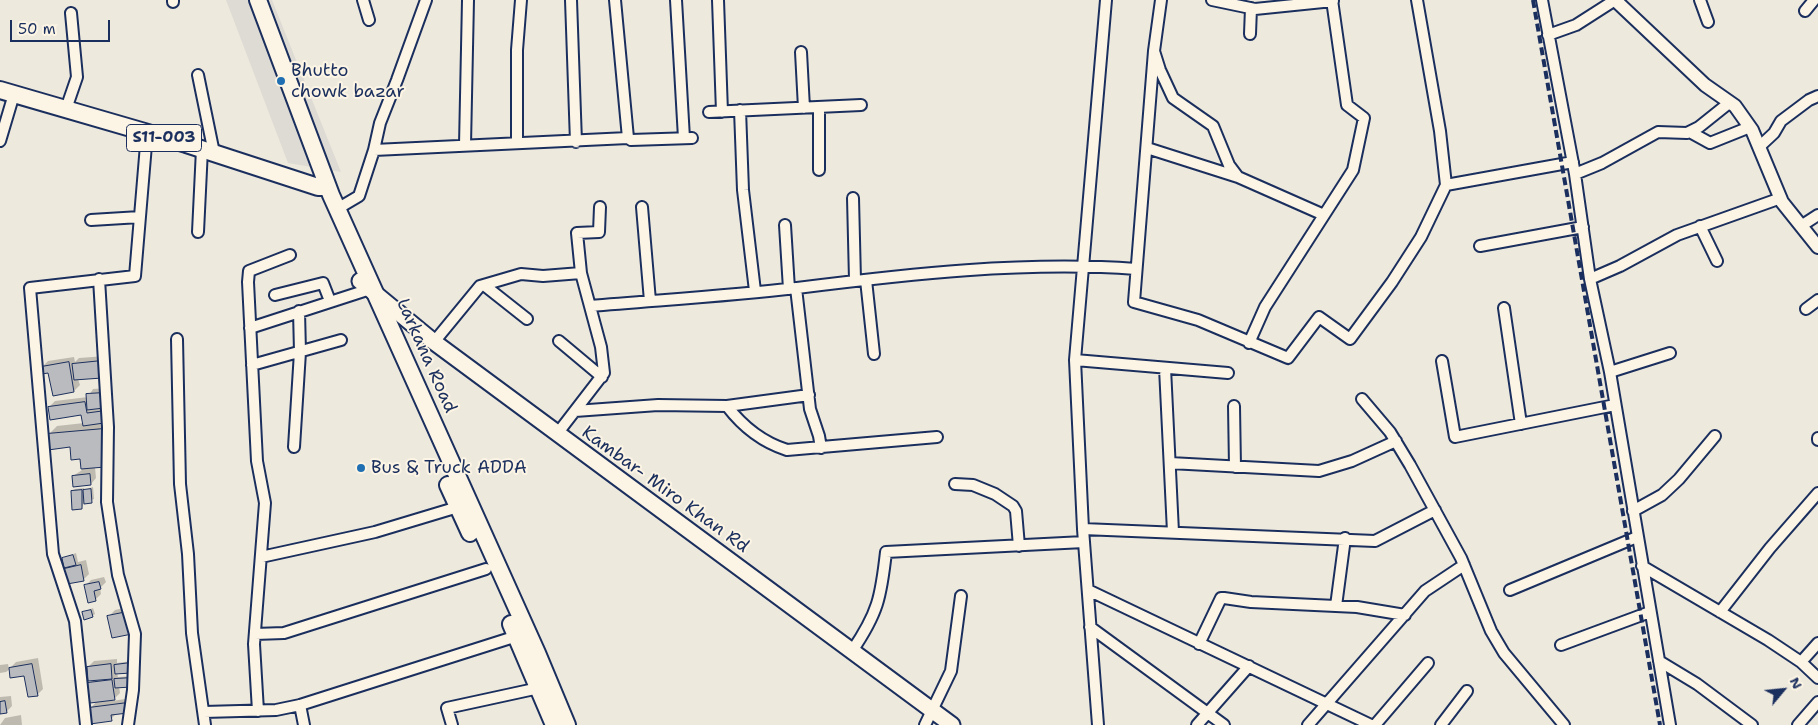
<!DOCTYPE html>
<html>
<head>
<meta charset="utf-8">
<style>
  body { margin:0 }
  #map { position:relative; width:1818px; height:725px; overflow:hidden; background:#eee9dd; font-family:"Shantell Sans",sans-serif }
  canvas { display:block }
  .north { position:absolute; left:1758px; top:665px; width:50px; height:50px; -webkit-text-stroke:4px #fcf5e5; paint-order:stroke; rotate:62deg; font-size:14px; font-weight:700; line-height:20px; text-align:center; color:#1b2f5e }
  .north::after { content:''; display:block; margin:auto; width:18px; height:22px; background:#1b2f5e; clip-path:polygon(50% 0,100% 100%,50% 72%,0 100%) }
  .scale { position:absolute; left:10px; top:20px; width:100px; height:22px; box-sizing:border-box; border:2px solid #1b2f5e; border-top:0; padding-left:6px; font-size:15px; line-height:18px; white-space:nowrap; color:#1b2f5e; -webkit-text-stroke:4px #fcf5e5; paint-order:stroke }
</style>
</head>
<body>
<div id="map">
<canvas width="1818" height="725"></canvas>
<div class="north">N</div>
<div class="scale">50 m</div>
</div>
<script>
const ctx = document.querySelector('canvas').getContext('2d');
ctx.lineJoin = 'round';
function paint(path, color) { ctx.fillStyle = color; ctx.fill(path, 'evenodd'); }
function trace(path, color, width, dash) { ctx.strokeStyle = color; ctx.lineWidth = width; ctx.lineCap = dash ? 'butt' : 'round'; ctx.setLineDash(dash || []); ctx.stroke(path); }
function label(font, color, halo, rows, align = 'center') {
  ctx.font = font + ' "Shantell Sans",sans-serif'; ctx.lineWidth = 4; ctx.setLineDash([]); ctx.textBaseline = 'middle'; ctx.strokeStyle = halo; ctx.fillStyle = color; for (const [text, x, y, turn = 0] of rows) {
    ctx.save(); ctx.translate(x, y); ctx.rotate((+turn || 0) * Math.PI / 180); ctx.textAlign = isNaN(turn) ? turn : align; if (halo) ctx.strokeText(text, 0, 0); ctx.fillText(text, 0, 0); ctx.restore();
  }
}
paint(new Path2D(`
  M226,0H272L341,172L288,163Z`), '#dedbd4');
paint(new Path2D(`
  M106,356L78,379L80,385L74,391L42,367L48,361L74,357L75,362L79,358Z
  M108,388L113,457L104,466L95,467L96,478L91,484L73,476L82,470L81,457L71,446L48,435L57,426L84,423L82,414L49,407L55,401L88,397L93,389ZM103,404L102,419L100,405Z
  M93,487L94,499L84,503L82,508L73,491L75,489L84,488V490Z
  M76,553L78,562L86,560L89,574L83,580L65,569L69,566L63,558Z
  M104,577L106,582L100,588L101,594L96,599L85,586L91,580Z
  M133,606L137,626L109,616L115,610Z
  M93,608L95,614L92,616L84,612Z
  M38,658L43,689L37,695L25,674L10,669L6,672L0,673V665L8,664L9,669L16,662Z
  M117,659V663L132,661L117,673L118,677L133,676L119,686L120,693L112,701L132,698L111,719L90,709L97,701L88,684L93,680L88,667L94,661Z
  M11,696L12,706L6,712L0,713V697Z
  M21,715L22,725H0L5,718Z`), '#0003');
const building = new Path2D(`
  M101,361L102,378L74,380L72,364Z
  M69,362L74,392L53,396L48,373L42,374L41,367Z
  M103,393L104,408L87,410L86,394Z
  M85,402L87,413L102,411L104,423L83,426L81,415L50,420L48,407Z
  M103,429L105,467L81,469L80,459L71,460L70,447L48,450L46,434Z
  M90,474L91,485L73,487L72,476Z
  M91,489L92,503L84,504L83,490Z
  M82,490V509L72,510L71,491Z
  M73,555L76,565L64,568L62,558Z
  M81,565L84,581L67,584L64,569Z
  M99,582L101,589L94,591L96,601L88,603L84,585Z
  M91,610L93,617L84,620L82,612Z
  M127,612L132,634L112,638L107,616Z
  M130,663L131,673L115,674L114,665Z
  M32,664L38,696L28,697L24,676L10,678L9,668Z
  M111,664L112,679L88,681L87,667Z
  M131,678V687L115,688L114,679Z
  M112,680L115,700L90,703L87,683Z
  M5,701L7,713L0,714V702Z
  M127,703L128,713L111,715L112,721L90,724L88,708Z`);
paint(building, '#babbbe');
trace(building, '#1b2f5e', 1);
const minor = new Path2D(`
  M173,0V2
  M363,0L369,20
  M571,0L576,142
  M615,0L628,138
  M676,0L684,138
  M718,0L722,112
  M1161,0L1154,51L1160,70L1173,98L1213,126L1229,165L1238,177L1324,215
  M1212,0L1255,9L1333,1
  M1542,0L1575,174L1590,279L1610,372L1670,725
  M1700,0L1708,22
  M1805,11L1814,0
  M1250,34L1251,8
  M1548,35L1576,25L1615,0
  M1154,51L1134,302L1198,320L1288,358L1319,317L1350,339L1392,282L1421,237L1446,185L1440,131L1417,0
  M801,52L804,108
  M198,75L214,153
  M66,109L77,77L71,13
  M740,110L743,190L755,291
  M709,112L861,105
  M1690,132L1710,143L1750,127
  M0,141L14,94
  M517,143V50L521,0
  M465,145L468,0
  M1759,147L1774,133L1781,121L1809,100L1818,96
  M1147,148L1238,177
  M374,150L380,123L397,80L426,0
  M819,170V107
  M1575,174L1602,163L1658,132L1687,133L1699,127L1729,103
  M1446,185L1573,162
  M853,198L855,280
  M642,207L650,301
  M337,209L359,196L374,150L628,138L631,140L692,138
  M91,220L140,217
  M785,225L789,289
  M1700,226L1717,261
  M1801,226L1818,215
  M198,232L202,149
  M1480,246L1583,227
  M99,279L108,427L107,502L118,575L135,634L133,690L128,725
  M1590,279L1620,266L1677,235L1781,198
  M866,280L874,354
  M484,285L527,319
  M796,288L810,409L819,436L821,448
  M275,295L323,283L330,301
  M590,306C659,300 728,296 797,288C909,274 1023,261 1136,269
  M1504,308L1521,424
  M1806,309L1818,300
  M250,328L364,291
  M177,339L180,484L188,554L192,633L205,725
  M559,341L602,377
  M434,342L480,286L521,274L543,276L581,273
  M1249,343L1265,307L1353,170L1364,118L1347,105L1332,0
  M1075,360L1228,373
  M1442,361L1455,437L1615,405
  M252,365L341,340
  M1165,368L1173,532
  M1610,372L1670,353
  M1362,399L1390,432L1410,465L1461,558L1491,631L1504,653L1564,725
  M727,406C743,427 762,442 787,450L937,437
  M1234,406L1235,467
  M575,411L658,405L727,406L809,395
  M557,434L604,373L601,347L581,273L577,233L599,232L600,207
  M1818,438V440
  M294,447L300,352L299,311
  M1170,463L1319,471L1352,461L1396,441
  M955,484L973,485L995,494L1013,506L1016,511L1019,546
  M1633,511L1662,495L1679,479L1715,436
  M1083,529L1375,541L1435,510
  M261,557L375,532L458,507
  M1642,566L1768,640L1801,662L1818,678
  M1088,590L1371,725
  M1510,590L1637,537
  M1336,606L1345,538
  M1720,612L1770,548L1818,493
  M1090,627L1224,725
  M255,634L284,633L486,569
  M1199,644L1221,598H1224L1251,602L1357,607L1405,615
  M1561,645L1650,612
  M852,651C878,613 881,597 886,552L1084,542
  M1659,661L1697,684L1752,725
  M1801,662L1818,643
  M300,705L304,725
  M258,711L254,644L265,503L257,461L248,282L249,271L290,255
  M204,712L276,710L300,705L517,636
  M86,725L75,621L53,554L30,288L135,276L147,133
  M452,725L447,708L539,688
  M925,725L951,671L961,596
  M1098,725L1083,529L1075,360L1106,0
  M1197,725L1249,666
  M1308,725L1425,591L1464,565
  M1375,725L1428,663
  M1441,725L1467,691
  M1798,725L1818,702`);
const tertiary = new Path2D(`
  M1615,0L1705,85L1735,106L1752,130L1782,202L1818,247`);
const secondary = new Path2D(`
  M360,281L434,342L952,725`);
const primary = new Path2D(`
  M258,0L331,195L537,653L567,725
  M0,90L186,144L318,187H328
  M448,485L470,533
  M511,624L554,725`);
trace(minor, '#1b2f5e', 14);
trace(tertiary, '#1b2f5e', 16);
trace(secondary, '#1b2f5e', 19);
trace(primary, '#1b2f5e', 20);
trace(minor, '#fcf5e5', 10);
trace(tertiary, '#fcf5e5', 12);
trace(secondary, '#fcf5e5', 15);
trace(primary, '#fcf5e5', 16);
trace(new Path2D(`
  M1533,0L1660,725`), '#1b2f5e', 4, [8, 4]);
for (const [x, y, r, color] of [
  [281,81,5,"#1f6fb2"],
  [361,468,5,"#1f6fb2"]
]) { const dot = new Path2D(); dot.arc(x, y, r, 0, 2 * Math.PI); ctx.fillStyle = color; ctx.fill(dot); trace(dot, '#fcf5e5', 2); }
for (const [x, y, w] of [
  [164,138,75]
]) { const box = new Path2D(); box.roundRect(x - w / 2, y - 13.5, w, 27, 4); ctx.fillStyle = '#fcf5e5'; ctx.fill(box); trace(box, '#1b2f5e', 1); }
label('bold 16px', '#1b2f5e', null, [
  ["S11-003",164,138]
]);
label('18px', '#1b2f5e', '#fcf5e5', [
  ["Bhutto",291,71],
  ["chowk bazar",291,92],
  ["Bus & Truck ADDA",371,468]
], 'left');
label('18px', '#1b2f5e', '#fcf5e5', [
  ["Larkana Road",426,356,66],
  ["Kambar- Miro Khan Rd",665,490,36]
]);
</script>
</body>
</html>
